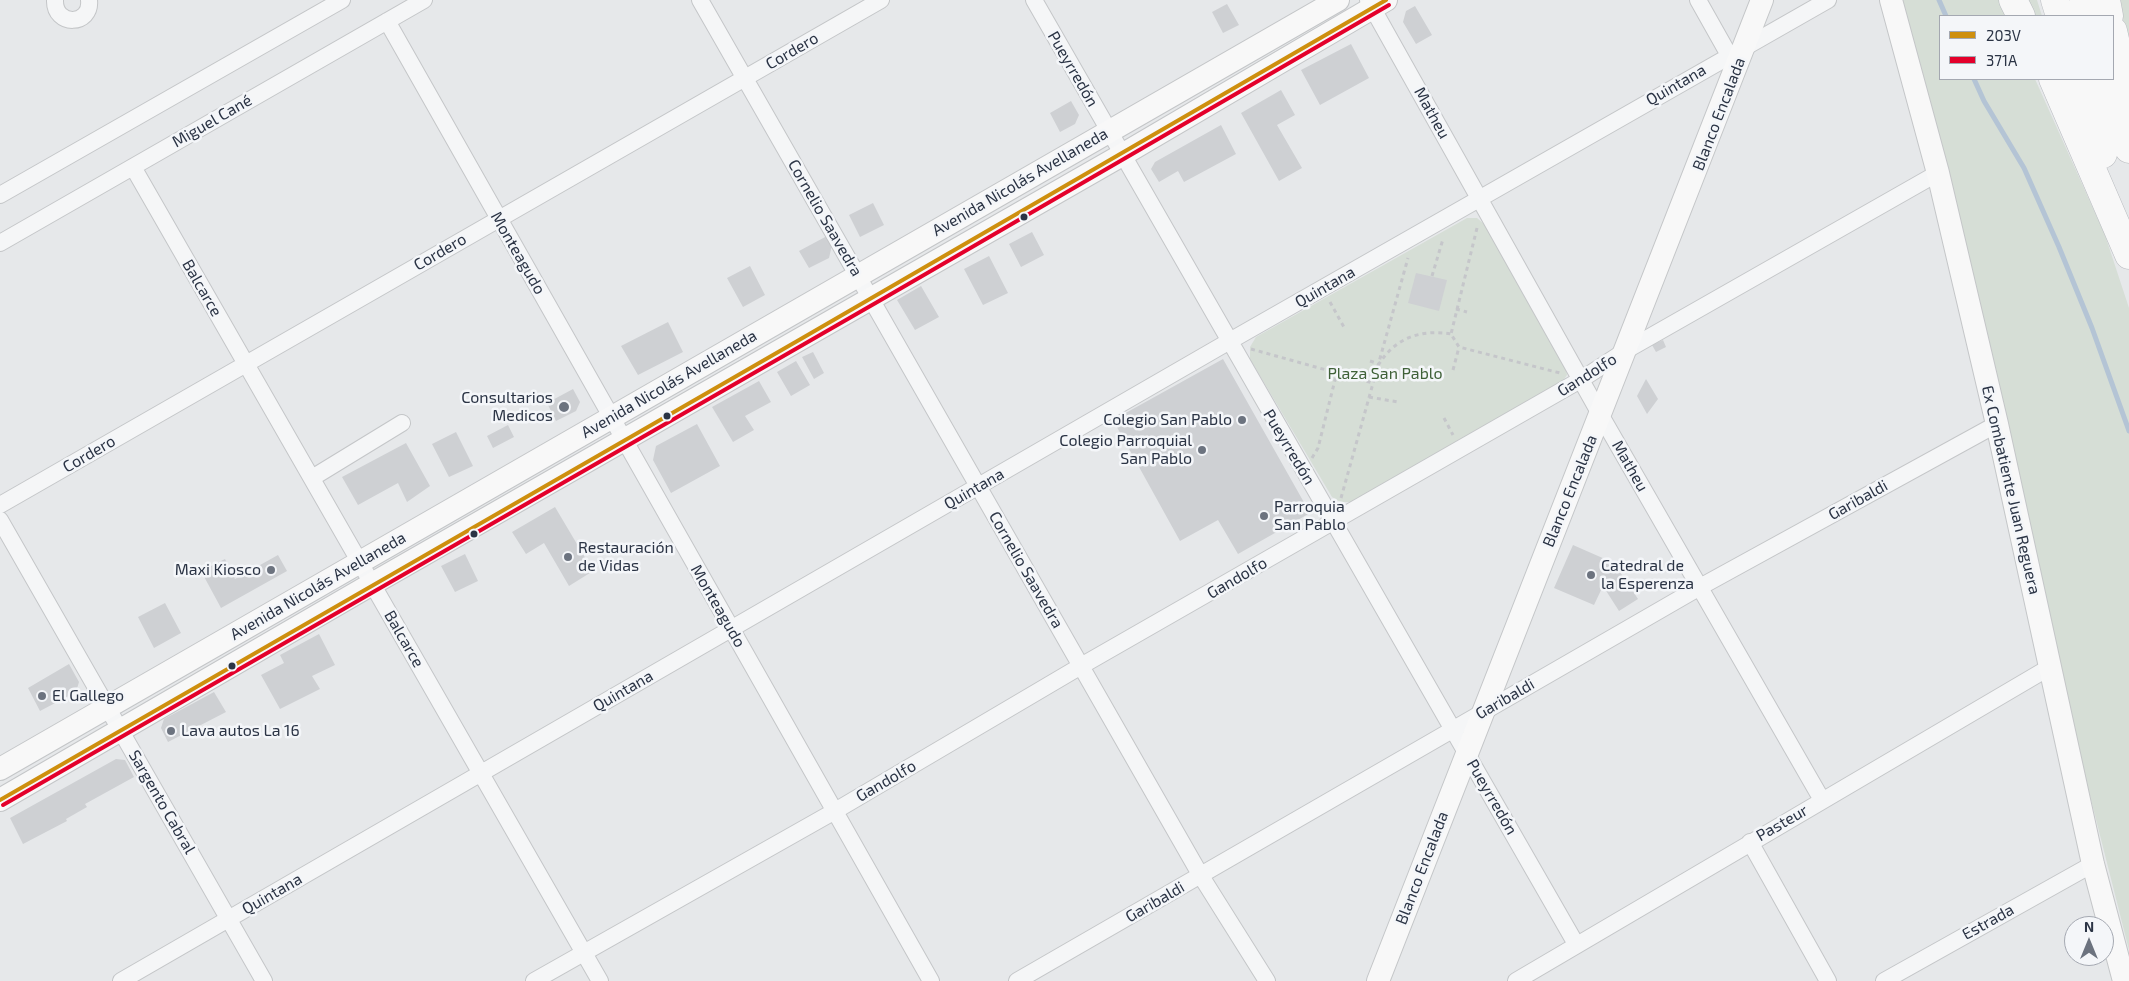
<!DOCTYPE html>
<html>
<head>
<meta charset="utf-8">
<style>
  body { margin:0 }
  #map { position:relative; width:2129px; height:981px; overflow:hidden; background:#e6e8ea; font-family:"Exo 2",sans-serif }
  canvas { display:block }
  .legend { position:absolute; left:1939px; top:15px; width:175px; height:65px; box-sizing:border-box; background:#f4f6f9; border:1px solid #a4a8b1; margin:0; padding:6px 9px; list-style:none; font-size:15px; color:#2b3445 }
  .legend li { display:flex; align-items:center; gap:10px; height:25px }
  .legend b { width:25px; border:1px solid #a4a8b1 }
  .north { position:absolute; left:2064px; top:916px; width:50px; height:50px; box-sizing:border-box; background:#f4f6f9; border:1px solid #a4a8b1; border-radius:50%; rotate:0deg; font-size:14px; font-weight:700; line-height:20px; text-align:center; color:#2b3445 }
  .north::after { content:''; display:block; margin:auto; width:18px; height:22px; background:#6c737f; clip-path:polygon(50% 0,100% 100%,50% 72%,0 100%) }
</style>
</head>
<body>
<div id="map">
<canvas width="2129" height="981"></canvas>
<ul class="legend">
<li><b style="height:6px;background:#ce8f0e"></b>203V</li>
<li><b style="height:6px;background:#e4002b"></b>371A</li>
</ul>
<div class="north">N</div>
</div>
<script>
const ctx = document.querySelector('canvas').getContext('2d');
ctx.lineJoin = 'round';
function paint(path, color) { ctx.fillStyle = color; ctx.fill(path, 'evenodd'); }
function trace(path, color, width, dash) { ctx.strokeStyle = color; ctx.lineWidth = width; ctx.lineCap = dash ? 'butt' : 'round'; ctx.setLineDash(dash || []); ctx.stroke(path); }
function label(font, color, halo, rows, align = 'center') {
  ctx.font = font + ' "Exo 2",sans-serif'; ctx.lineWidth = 5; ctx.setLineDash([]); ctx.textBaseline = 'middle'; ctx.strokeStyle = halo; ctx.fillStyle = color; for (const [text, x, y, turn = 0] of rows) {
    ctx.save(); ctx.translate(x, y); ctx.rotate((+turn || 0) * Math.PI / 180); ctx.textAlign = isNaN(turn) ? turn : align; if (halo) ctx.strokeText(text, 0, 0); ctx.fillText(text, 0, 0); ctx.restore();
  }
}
paint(new Path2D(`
  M1898,0H2000L2007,16H1940V79H2035L2105,235L2129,308V950L2038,590Z
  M2022,0H2037L2042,16H2031Z
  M2115,0H2129V94Z
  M1467,218H1477L1484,224L1566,368L1567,375L1562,382L1351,502H1340L1332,497L1250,359V347L1256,337Z`), '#d6ded6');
trace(new Path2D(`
  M1939,0L1946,16
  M1974,79L1984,101L2024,168L2059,247L2092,328L2129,431`), '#b4c4d5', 5);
paint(new Path2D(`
  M1227,4L1239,25L1223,33L1212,12Z
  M1415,6L1432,35L1416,44L1403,22L1406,11Z
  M1351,44L1369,78L1320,105L1301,70Z
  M1281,90L1295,115L1277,125L1302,168L1279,181L1241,113Z
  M1071,101L1079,115L1075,124L1060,132L1050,113Z
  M1221,125L1236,154L1184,182L1178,171L1159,182L1151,169L1155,162Z
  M873,203L884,225L860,237L849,215Z
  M1032,232L1044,255L1021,267L1009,244Z
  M827,236L832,245L829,258L809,268L799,251Z
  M989,256L1008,293L983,305L964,269Z
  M750,266L765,295L743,307L727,278Z
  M1416,273L1447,280L1439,311L1408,303Z
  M921,286L939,317L915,330L897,300Z
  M668,322L683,352L638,375L621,346Z
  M1663,340L1666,347L1656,352L1652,345Z
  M813,352L824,373L814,379L802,357Z
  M1223,359L1310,513L1238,554L1218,520L1180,541L1113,420Z
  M796,361L810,385L791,396L777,372Z
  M1646,379L1658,399L1647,414L1637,396Z
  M759,381L771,402L745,416L754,430L733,442L712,407Z
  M573,389L580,402L576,411L556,421L547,403Z
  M697,424L720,466L671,493L653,460L656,446Z
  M508,425L514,437L493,448L487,436Z
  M456,432L473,466L449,477L432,444Z
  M406,443L430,486L407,502L398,483L358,505L342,477Z
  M555,507L593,571L569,586L544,543L526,554L512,532Z
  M1573,545L1614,563L1638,599L1619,611L1603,586L1594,605L1554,588Z
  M465,554L478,581L455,592L441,566Z
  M278,555L287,571L221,608L201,571L225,559L235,579Z
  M165,603L181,633L154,648L138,617Z
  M319,634L335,665L312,676L320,689L280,709L261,675L284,663L280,655Z
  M69,664L79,682L76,692L40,711L28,688Z
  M214,692L226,712L168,742L161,728L164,719Z
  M116,759L125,760L134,777L85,804L87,807L66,819L67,821L23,844L10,818Z`), '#ced0d3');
const street = new Path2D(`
  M55,0C54,27 92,26 89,0
  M700,0L1201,876L1267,981
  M1034,0C1213,316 1395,630 1576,944
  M1368,0L1600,414L1822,800
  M1698,0L1734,64
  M387,21L931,981
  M133,167L600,981
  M0,195L342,0
  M0,243L424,0
  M312,478L402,423
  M0,505L881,0
  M0,520L264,981
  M1750,842L1828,981
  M121,981L1228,342L1828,0
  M534,981L835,811L1081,666L1582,379L1625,351L1938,173
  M1017,981L1700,587L1997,424
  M1516,981L2050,667
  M1884,981L2093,864`);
const secondary = new Path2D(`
  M1891,0L1938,173L1997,424L2093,864L2124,981
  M0,769L1338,0
  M0,800L372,584L1122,155L1386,0
  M1378,981L1762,0`);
const highway = new Path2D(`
  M2013,0L2021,16
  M2055,0L2060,16
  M2084,0L2089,16
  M2106,0L2109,16
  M2113,31L2129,100
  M2053,79L2129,255
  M2080,79L2103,154
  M2108,79L2129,149`);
trace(street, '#c4c6c8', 18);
trace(secondary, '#c4c6c8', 24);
trace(highway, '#b8bbbf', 29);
trace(new Path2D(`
  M1477,228L1451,334L1459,347L1560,373
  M1432,276L1443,239
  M1330,302L1345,329
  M1456,309L1467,312
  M1251,349L1373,383
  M1370,361L1379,364C1395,338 1421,329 1451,334
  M1453,370L1459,347
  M1369,397L1398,402
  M1444,418L1453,435
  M1312,458L1318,448L1337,372
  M1341,498L1408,258`), '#c5c6ca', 3, [4, 4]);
trace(street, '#f5f6f7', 16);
trace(secondary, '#f8f8f8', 22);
trace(highway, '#f8f8f8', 28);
trace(new Path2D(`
  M0,800C461,532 926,270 1386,0`), '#ce8f0e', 4);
trace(new Path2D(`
  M3,805C464,538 929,275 1389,5`), '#e4002b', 4);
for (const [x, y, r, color] of [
  [1024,217,4.5,"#2b3445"],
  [564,407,6,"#6c737f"],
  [667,416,4.5,"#2b3445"],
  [1242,420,5,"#6c737f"],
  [1202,450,5,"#6c737f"],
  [1264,516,5,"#6c737f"],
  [474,534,4.5,"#2b3445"],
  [568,557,5,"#6c737f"],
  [271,570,5,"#6c737f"],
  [1591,575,5,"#6c737f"],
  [232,666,4.5,"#2b3445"],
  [42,696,5,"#6c737f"],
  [171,731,5,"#6c737f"]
]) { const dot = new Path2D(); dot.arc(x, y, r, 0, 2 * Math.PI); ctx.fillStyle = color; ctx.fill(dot); trace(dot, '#f4f6f9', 2); }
label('16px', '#2b3445', '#f4f6f9', [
  ["Cordero",792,51,-30],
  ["Pueyrredón",1073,69,60],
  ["Quintana",1676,85,-30],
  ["Matheu",1432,113,61],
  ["Blanco Encalada",1719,114,-69],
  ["Miguel Cané",212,121,-30],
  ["Avenida Nicolás Avellaneda",1020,182,-30],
  ["Cornelio Saavedra",825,218,60],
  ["Cordero",440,252,-30],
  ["Monteagudo",518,253,60],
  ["Quintana",1325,287,-30],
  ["Balcarce",202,288,60],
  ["Gandolfo",1587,375,-32],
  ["Avenida Nicolás Avellaneda",669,384,-30],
  ["Pueyrredón",1289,447,59],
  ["Cordero",89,454,-30],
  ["Matheu",1630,466,60],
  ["Quintana",974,489,-30],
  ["Ex Combatiente Juan Reguera",2011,490,77],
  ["Blanco Encalada",1570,491,-68],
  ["Garibaldi",1858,500,-29],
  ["Cornelio Saavedra",1026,570,60],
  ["Gandolfo",1237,578,-30],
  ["Avenida Nicolás Avellaneda",318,586,-30],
  ["Monteagudo",718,606,60],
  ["Balcarce",404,639,60],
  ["Quintana",623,691,-30],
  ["Garibaldi",1505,699,-30],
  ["Gandolfo",886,781,-30],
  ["Pueyrredón",1492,797,60],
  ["Sargento Cabral",162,802,60],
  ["Pasteur",1782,823,-30],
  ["Blanco Encalada",1422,868,-69],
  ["Quintana",272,894,-30],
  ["Garibaldi",1155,902,-30],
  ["Estrada",1988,922,-29]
]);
label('16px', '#3f6138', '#f4f6f9', [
  ["Plaza San Pablo",1385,374]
]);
label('16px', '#2b3445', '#f4f6f9', [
  ["Consultarios",553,398,"right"],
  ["Medicos",553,416,"right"],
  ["Colegio San Pablo",1232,420,"right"],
  ["Colegio Parroquial",1192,441,"right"],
  ["San Pablo",1192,459,"right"],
  ["Parroquia",1274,507],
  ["San Pablo",1274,525],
  ["Restauración",578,548],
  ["de Vidas",578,566],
  ["Catedral de",1601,566],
  ["la Esperenza",1601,584],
  ["Maxi Kiosco",261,570,"right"],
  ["El Gallego",52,696],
  ["Lava autos La 16",181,731]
], 'left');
</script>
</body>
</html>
